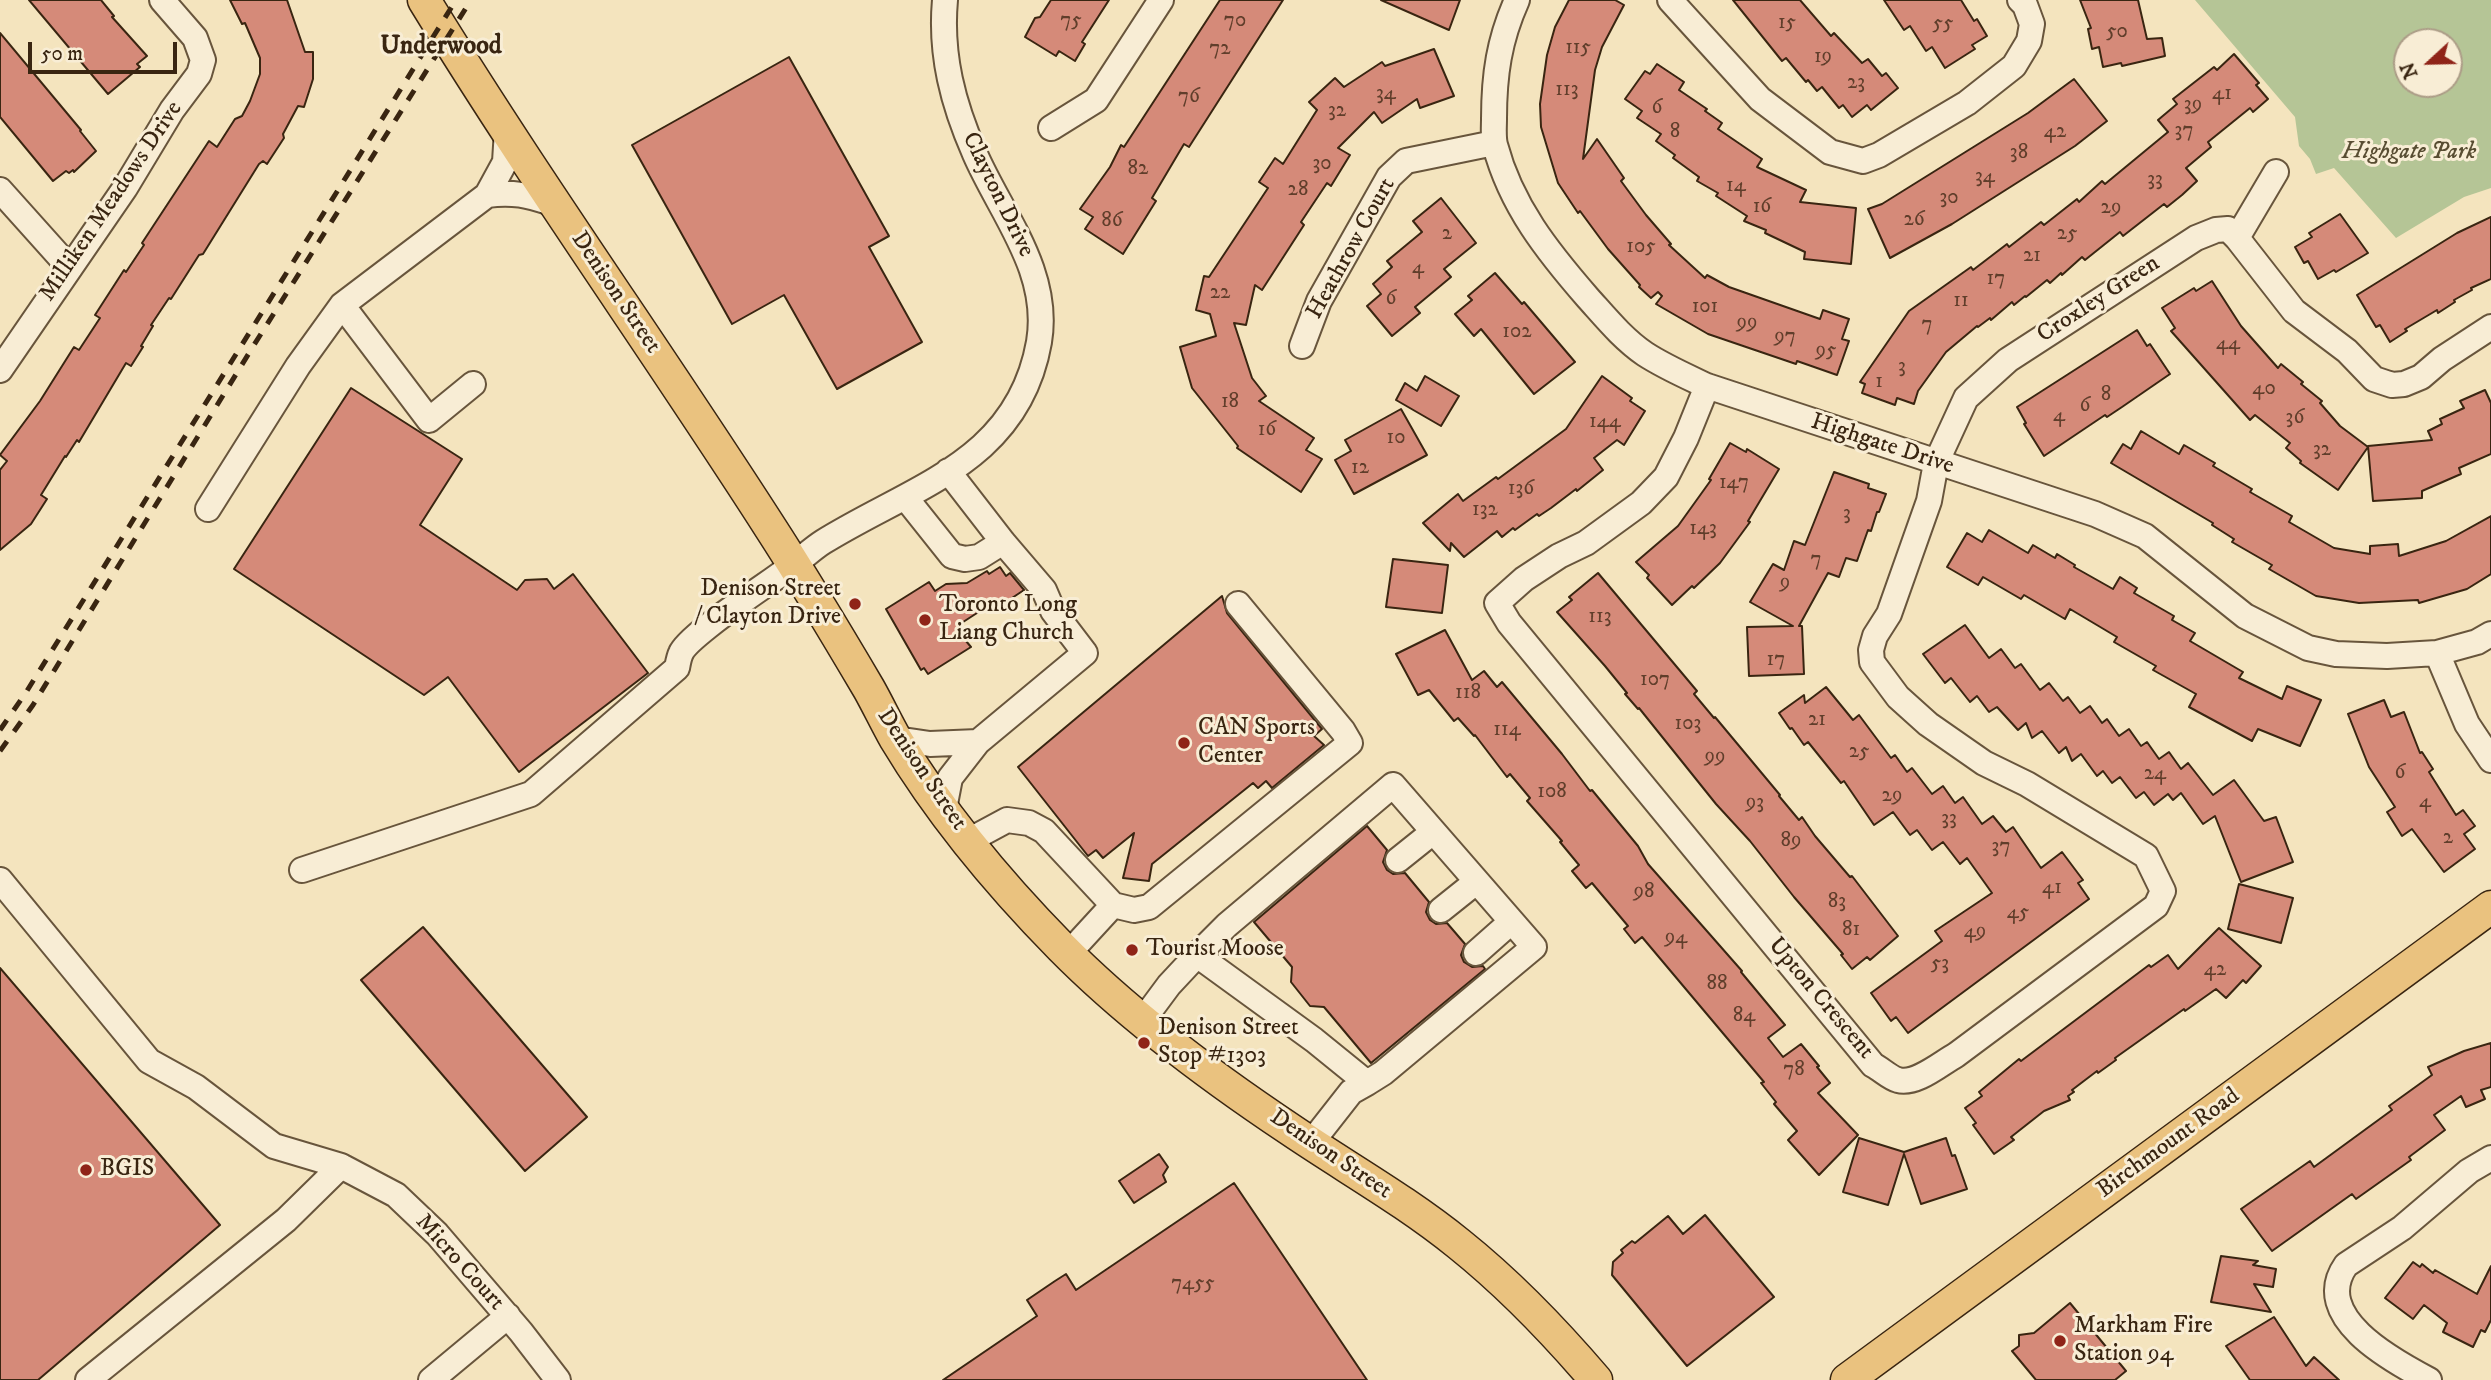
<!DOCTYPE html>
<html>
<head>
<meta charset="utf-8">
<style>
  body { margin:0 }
  #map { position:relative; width:2491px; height:1380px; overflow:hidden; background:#f4e4be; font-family:"IM FELL DW Pica",serif }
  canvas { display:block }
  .north { position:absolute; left:2393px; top:28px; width:70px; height:70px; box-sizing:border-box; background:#f8edd5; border:2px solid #ac9d87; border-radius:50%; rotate:248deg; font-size:19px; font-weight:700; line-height:28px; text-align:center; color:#392511 }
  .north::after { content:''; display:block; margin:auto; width:24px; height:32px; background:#8f2418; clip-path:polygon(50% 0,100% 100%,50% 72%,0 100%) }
  .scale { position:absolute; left:28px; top:42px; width:149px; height:32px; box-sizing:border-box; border:4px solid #392511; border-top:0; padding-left:9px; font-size:21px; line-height:24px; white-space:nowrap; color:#392511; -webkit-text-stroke:5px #f8edd5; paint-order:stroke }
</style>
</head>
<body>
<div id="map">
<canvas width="2491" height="1380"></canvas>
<div class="north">N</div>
<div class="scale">50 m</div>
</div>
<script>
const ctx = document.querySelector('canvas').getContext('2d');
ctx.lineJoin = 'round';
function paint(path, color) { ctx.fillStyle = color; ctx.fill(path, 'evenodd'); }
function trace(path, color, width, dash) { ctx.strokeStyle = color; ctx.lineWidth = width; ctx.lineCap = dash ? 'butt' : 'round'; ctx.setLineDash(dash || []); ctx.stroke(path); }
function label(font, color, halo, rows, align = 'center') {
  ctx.font = font + ' "IM FELL DW Pica",serif'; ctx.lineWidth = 6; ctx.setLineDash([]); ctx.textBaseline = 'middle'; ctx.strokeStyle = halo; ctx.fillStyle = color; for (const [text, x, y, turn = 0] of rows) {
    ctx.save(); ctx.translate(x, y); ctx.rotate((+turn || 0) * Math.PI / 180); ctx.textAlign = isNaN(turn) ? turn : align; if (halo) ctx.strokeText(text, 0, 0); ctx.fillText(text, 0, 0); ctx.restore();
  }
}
paint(new Path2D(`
  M2195,0H2491V188L2464,197L2396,238L2334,168L2316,174L2310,159L2299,146L2295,117ZM2449,42V84H2407V42Z`), '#b5c596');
const building = new Path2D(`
  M29,0H101L114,16L112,17L147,56L137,64L140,67L108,94Z
  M230,0H287L305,52H313V79L304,107L298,106L283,134L284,138L267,164L263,161L259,164L203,254L199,255L171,299L169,298L151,325L153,326L141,346L143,347L131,366L126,363L79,442L77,440L66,457L65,456L41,495L47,499L31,524L0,550V470L7,461L0,455L40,401L74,347L79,350L100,318L95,315L124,270L126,272L144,245L142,243L209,141L217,147L235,119L242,116L250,101L260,74V58L245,23L242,24Z
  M1051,0H1109L1082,42L1085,44L1075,61L1059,51L1056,56L1025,37L1035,18L1040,17Z
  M1220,0H1283L1189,147L1184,144L1152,198L1156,201L1123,254L1085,229L1093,217L1080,209L1110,167L1121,145L1124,147Z
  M1381,0H1460L1449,30Z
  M1569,0H1615L1624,5L1602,47L1595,70L1583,159L1597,139L1624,178L1621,181L1646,215L1671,244L1669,245L1705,278L1707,275L1729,287L1820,319L1823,310L1849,319L1842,339L1849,341L1837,375L1797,361L1796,364L1708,334L1656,304L1662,296L1658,292L1651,298L1639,287L1640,285L1608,249L1580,211L1578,213L1558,183L1541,127L1540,104L1547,55L1555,27Z
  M1733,0H1800L1831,36L1834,33L1862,63L1868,59L1882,76L1886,73L1898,88L1871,110L1867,105L1852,117L1843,105L1839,108L1822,87L1817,91L1808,80L1806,82L1786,58L1782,61Z
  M1884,0H1961L1974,21L1977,19L1987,36L1972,45L1975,49L1945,68L1932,47L1926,51L1910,26L1904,30Z
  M2080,0H2138L2147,39L2162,38L2165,56L2122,66L2121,63L2103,67L2099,47L2092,49L2088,29L2091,28Z
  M0,33L81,130L80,131L96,151L74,172L73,170L69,173L66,171L53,181L0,117Z
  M1434,49L1454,96L1420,108L1417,99L1382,123L1374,112L1338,148L1350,155L1331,186L1327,183L1301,222L1304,225L1262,290L1255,285L1246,325L1234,323L1252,378L1266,396L1259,401L1314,438L1306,450L1322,459L1301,492L1237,448L1238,446L1192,388L1180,347L1216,336L1210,314L1196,310L1204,276L1209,277L1268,188L1259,182L1275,158L1283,164L1317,110L1309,102L1335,78L1344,87L1382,62L1385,66Z
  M2234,54L2259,83L2256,85L2268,99L2253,112L2250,108L2208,142L2211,147L2186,168L2197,181L2182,195L2167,207L2164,204L2123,236L2120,232L2085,260L2082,257L2062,275L2061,273L2050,283L2047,280L2026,297L2025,296L2014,305L2012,302L1991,320L1990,318L1978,327L1977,326L1946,352L1918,391L1914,404L1897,398L1895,405L1862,393L1865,384L1860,382L1909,311L1971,267L1973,270L2007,244L2009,247L2041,222L2044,225L2077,199L2079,202L2102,181L2105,184L2168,132L2158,120L2177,104L2173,99L2214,67L2217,70Z
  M789,57L889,236L869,247L922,342L837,389L784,295L732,324L632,145Z
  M1657,64L1684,82L1679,90L1707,109L1705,111L1722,123L1718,129L1762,159L1757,167L1806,190L1800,202L1856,208L1851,264L1804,259L1805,252L1765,233L1766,230L1744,221L1747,216L1716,196L1718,193L1697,181L1699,177L1673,158L1675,155L1656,141L1661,134L1637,118L1642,111L1625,99L1645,71L1650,74Z
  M2074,79L2107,121L2075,146L1952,224L1890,258L1868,209L1882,204L2028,113Z
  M1441,198L1476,243L1444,269L1451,277L1415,307L1420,313L1392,336L1367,306L1381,294L1373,284L1392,267L1387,261L1422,232L1413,221Z
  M2340,214L2368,253L2336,272L2334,270L2318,279L2308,261L2304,263L2295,247L2312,237L2309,233Z
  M2491,217V279L2471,288L2472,290L2454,300L2455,302L2438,313L2437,310L2405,329L2407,331L2390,342L2380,325L2376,327L2357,295L2457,233Z
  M1495,273L1522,304L1524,302L1575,362L1534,394L1481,329L1474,336L1455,314L1472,300L1468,296Z
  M2212,281L2241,326L2278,368L2281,364L2303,382L2301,384L2322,401L2320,403L2340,426L2368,447L2338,490L2300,463L2301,461L2286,448L2290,443L2255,415L2250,420L2171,331L2175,328L2162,308L2194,288L2196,291Z
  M2137,330L2147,346L2150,344L2170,374L2122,407L2107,417L2105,415L2044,456L2024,424L2026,423L2017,407Z
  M1425,376L1459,396L1441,426L1396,400L1405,383L1417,391Z
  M1602,376L1632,398L1630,401L1645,411L1624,445L1617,440L1594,458L1603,470L1577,491L1576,489L1551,508L1539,516L1537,514L1515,530L1513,528L1502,537L1497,531L1464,557L1451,543L1450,551L1423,523L1458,494L1463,501L1496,477L1498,479L1566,429Z
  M351,388L462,459L420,525L517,590L525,580L547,579L554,589L573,574L648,673L519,772L448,677L424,695L234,569Z
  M2485,390L2491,403V454L2459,468L2461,474L2422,491V498L2373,501L2368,446L2432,440L2428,431L2442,424L2440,419L2464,408L2460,401Z
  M1401,409L1427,455L1354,494L1335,460L1351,451L1345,440Z
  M2141,431L2179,454L2184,445L2215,463L2213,466L2252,489L2250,492L2292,516L2289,522L2334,548L2370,554V546L2398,544L2399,556L2446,541L2491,516V574L2467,589L2419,603L2418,600L2359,603L2316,596L2269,569L2272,565L2232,542L2234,539L2212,525L2213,523L2111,463L2123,444L2131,449Z
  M1730,443L1746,452L1747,449L1779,469L1748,521L1750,522L1720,563L1694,588L1692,586L1672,605L1647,578L1649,575L1636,562L1678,526L1711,480L1709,479Z
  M1834,472L1869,484L1868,488L1886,494L1879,512H1877L1871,531L1868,530L1857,561L1846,558L1839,577L1828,573L1799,626H1802L1804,674L1749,676L1747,627L1793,626L1750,602L1773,564L1784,570L1794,541L1805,545Z
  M1989,530L2028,553L2033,545L2055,558L2057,554L2075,565L2074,567L2113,589L2120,577L2137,588L2134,593L2174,616L2172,620L2195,633L2190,641L2243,672L2239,678L2282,699L2287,686L2321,700L2300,746L2258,729L2252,741L2189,707L2196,694L2153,670L2156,666L2114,642L2117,637L2070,609L2065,619L2024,595L2021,599L1983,577L1978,585L1947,567L1967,533L1982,542Z
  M1393,559L1448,565L1442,613L1386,607Z
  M1000,567L1006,576L1010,573L1024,590L997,608L994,602L960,624L970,638L966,641L971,647L928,674L924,668L921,670L886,609L929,582L935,591L946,584L967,583L987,571L989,574Z
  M1598,573L1697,691L1694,694L1714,718L1715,717L1780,795L1779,796L1799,820L1802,817L1815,836L1850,877L1852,876L1898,936L1870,960L1867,957L1852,969L1841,955L1843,954L1794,897L1750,841L1716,804L1639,708L1638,709L1625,694L1627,693L1605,666L1557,612L1572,600L1569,597Z
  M1222,596L1227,613L1322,729L1314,736L1324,745L1272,788L1266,781L1258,788L1253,783L1152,864L1149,881L1123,878L1134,833L1103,858L1096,850L1088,856L1018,767Z
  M1965,625L1989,658L2001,649L2015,668L2021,664L2040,690L2049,683L2063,701L2068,697L2080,713L2090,706L2102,723L2107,719L2119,736L2129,729L2141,746L2147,742L2159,759L2169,752L2181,769L2188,763L2213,795L2234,780L2264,821L2276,817L2293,862L2241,882L2215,816L2203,824L2181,793L2173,800L2168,794L2154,805L2144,792L2136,798L2120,777L2112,783L2103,771L2097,776L2081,754L2072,761L2066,747L2059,753L2042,731L2032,738L2026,723L2018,730L1997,707L1989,712L1977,696L1970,702L1951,678L1945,683L1923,654Z
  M1445,630L1472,680L1484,671L1497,687L1502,682L1562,754L1590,791L1592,790L1638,846L1648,864L1742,971L1741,972L1785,1025L1768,1038L1783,1057L1801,1044L1819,1066L1817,1067L1830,1083L1818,1093L1858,1135L1819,1175L1788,1140L1797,1131L1774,1104L1776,1102L1761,1083L1764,1082L1642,937L1635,943L1624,929L1628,926L1592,883L1586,888L1572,871L1579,865L1560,842L1562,841L1527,801L1530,798L1510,774L1507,777L1475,735L1474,736L1458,718L1454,721L1429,690L1418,695L1396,654Z
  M1826,687L1853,720L1859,715L1891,758L1895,755L1907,772L1912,768L1932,794L1943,786L1955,803L1963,797L1982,824L1993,816L2006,832L2013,827L2041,868L2062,852L2083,880L2078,883L2089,899L1908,1033L1896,1017L1891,1021L1871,993L1942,941L1935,931L1992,893L1967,858L1960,864L1943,842L1932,850L1917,830L1910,835L1893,812L1874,825L1844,781L1841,783L1808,742L1804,745L1792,728L1790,729L1779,713L1804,695L1805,703Z
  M2384,700L2391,717L2404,712L2420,753L2422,752L2433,769L2429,772L2456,815L2463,810L2475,826L2464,834L2475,849L2444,872L2412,829L2402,836L2387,812L2395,807L2369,767L2348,714Z
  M1367,826L1387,850L1383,862L1387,870L1393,874L1405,873L1429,902L1426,912L1430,920L1436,924L1447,923L1465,944L1461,955L1464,962L1472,967L1483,966L1485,969L1371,1063L1324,1007L1310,1006L1291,982L1292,967L1254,922Z
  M2239,884L2293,898L2281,943L2228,929Z
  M423,927L587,1117L525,1171L361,980Z
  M2219,928L2261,966L2246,983L2243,980L2226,998L2216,989L2185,1011L2184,1009L2115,1058L2116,1060L2098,1073L2097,1071L2072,1090L2074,1092L2068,1096L2070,1100L2044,1111L2011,1137L2014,1140L1994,1154L1973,1125L1976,1123L1965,1108L1982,1096L1979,1092L2019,1059L2021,1061L2149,965L2151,967L2168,955L2178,969Z
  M0,968L220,1225L38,1380H0Z
  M2491,1043V1087L2481,1090L2485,1099L2466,1107L2461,1096L2434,1115L2445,1130L2409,1157L2411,1160L2356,1199L2352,1194L2272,1251L2241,1209L2310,1161L2314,1167L2392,1110L2389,1106L2432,1075L2428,1067L2464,1051Z
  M1859,1138L1904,1152L1946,1138L1952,1156L1955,1155L1967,1189L1921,1204L1904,1154L1888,1205L1843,1192Z
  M1159,1154L1168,1167L1163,1175L1166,1182L1134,1203L1119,1181Z
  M1234,1183L1367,1380H943L1037,1316L1027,1300L1055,1281L1066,1274L1076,1290Z
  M1705,1215L1774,1297L1687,1366L1612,1275L1613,1262L1623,1253L1621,1250L1632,1241L1635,1243L1668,1216L1683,1234Z
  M2221,1256L2258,1261L2253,1265L2276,1269L2273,1287L2254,1284L2271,1312L2211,1302Z
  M2413,1262L2420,1267L2422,1264L2433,1273L2435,1270L2477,1294L2491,1266V1320L2485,1332L2481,1330L2473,1347L2443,1332L2447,1323L2424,1305L2413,1319L2385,1298Z
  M2070,1303L2126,1371L2115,1380H2036L2012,1351L2019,1346V1335L2034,1333Z
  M2274,1317L2306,1366L2314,1357L2339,1380H2250L2226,1346Z`);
paint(building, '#d58a79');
trace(building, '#392511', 2);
const minor = new Path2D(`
  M1517,0C1499,40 1494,75 1494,119C1494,127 1493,137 1495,145C1511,206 1548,252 1588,298C1606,318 1623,339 1645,354C1665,367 1686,376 1707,386L2095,514L2145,536L2245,616L2308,648L2336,654L2387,656L2437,653L2477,642L2491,634
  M1670,0L1760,99L1830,152L1863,161L1879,155L1967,103L2014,66L2029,41L2032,24L2025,5L2020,0
  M1051,128L1096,100L1161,0
  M0,190L69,267
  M487,195C515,191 529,196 555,204
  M2237,238L2276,172
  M342,305L429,420L473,384
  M1302,346L1319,301L1389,177L1406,161L1494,143
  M0,370L125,188L172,110L199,74L203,60L195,38L162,0
  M1707,386L1686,438L1666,477L1641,503L1586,543L1559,556L1524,579L1497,603L1509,623L1873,1065C1881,1069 1890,1078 1898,1080C1916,1085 1940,1064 1956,1055L2156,906L2163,891L2146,856L2027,784L1984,763L1928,724L1898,697L1872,662L1871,650L1875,636L1889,614L1929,501L1936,463L1966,398L2008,360L2196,238L2216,230L2228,229L2237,238L2294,311L2347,351L2374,379L2392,385L2404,384L2421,377L2442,359L2491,327
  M905,497L952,556L965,559L979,557L1003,542
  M208,509L298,366L342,305L487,195L505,162L507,130
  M2437,653L2467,724L2491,760
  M896,739L930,744L978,742
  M944,809L950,778L978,742L1085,653L1053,611L1044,590L1003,542L948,471
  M968,841L1007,820L1029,823L1044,831L1113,905L1134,910L1149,907L1350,743L1343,731L1238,604
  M1398,860L1433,832
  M302,870L531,794L677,668C678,663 679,657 681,653C686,641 729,610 741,602C759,589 776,578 793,565C803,558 812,549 823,542C913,486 1018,462 1039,342C1051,271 1001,214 975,154C953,104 940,55 945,0
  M0,880L149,1061L196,1087L274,1146L341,1166L396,1195L437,1234L521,1332L558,1380
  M1441,910L1476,882
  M1476,953L1511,922
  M1068,954L1113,905
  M1197,955L1227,925L1393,785L1534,947L1383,1073L1367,1083
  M1143,1020L1169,985L1197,955L1314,1040L1367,1083L1351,1092L1311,1143
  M88,1380L286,1220L341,1166
  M431,1380L508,1316
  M2429,1380C2391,1360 2310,1316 2346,1265L2402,1228L2469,1171L2491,1158`);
const major = new Path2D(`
  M424,0C533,178 655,348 768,524C803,578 836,633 869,689C878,705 886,722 895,738C940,813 999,884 1061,947C1129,1016 1210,1076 1291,1130C1347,1168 1406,1201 1459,1244C1509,1284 1555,1332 1596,1380
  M1847,1380L2491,907`);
trace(minor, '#68553c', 28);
trace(major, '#392511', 35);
trace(minor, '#f8edd5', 24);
trace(major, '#eac27f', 32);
trace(new Path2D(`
  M0,730L25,694L456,0
  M0,751L33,705L254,345L471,0`), '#392511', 5, [12, 12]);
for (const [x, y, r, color] of [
  [855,604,7,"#8f2418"],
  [925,620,7,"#8f2418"],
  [1184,743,7,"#8f2418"],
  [1132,950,7,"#8f2418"],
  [1144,1043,7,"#8f2418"],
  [86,1170,7,"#8f2418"],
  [2060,1341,7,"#8f2418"]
]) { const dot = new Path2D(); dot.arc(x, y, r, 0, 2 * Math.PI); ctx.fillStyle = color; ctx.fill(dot); trace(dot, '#f8edd5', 2.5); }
label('21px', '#603e2b', null, [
  ["75",1071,22],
  ["70",1235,22],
  ["15",1787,24],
  ["55",1943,25],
  ["50",2117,33],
  ["115",1578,49],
  ["72",1220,50],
  ["19",1823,58],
  ["23",1856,84],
  ["113",1567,91],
  ["34",1386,95],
  ["41",2222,95],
  ["76",1189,98],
  ["39",2193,106],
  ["6",1657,109],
  ["32",1337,112],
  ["37",2184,132],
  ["8",1675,133],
  ["42",2055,133],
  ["38",2019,154],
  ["30",1322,165],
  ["82",1138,170],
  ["34",1985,178],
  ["33",2155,181],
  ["14",1736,187],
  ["28",1298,191],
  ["30",1949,199],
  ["16",1762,208],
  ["29",2111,209],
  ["26",1914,221],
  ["86",1112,222],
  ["2",1447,235],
  ["25",2067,235],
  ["105",1641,248],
  ["21",2032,257],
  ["4",1418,269],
  ["17",1996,280],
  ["22",1220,294],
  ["6",1391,300],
  ["11",1961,302],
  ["101",1705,308],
  ["99",1747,324],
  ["7",1927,326],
  ["102",1517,333],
  ["97",1785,338],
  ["44",2228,345],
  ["95",1826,352],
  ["3",1902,368],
  ["1",1879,383],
  ["40",2264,390],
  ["8",2106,396],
  ["18",1230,403],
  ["6",2085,407],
  ["4",2059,417],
  ["36",2295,419],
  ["144",1605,423],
  ["16",1267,431],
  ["10",1396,439],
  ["32",2322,451],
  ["12",1360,469],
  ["147",1734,484],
  ["136",1521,490],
  ["132",1485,511],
  ["3",1847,515],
  ["143",1703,530],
  ["7",1816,561],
  ["9",1785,584],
  ["113",1600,618],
  ["17",1776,661],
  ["107",1655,681],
  ["118",1468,694],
  ["21",1817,721],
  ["103",1688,725],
  ["114",1507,731],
  ["25",1859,753],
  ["99",1715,758],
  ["6",2400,774],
  ["24",2155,775],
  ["108",1552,793],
  ["29",1892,797],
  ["4",2425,803],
  ["93",1755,804],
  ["33",1949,820],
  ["2",2448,839],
  ["89",1791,842],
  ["37",2001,848],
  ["41",2052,889],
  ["98",1644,893],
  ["83",1837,903],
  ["45",2018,914],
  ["81",1851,931],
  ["49",1975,933],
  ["94",1676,939],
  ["53",1940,965],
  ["42",2215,971],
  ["88",1717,985],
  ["84",1744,1017],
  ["78",1794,1071],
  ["7455",1193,1285]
]);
label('italic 24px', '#584d32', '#f8edd5', [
  ["Highgate Park",2409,153]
]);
label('24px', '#392511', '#f8edd5', [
  ["Clayton Drive",997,195,64],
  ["Milliken Meadows Drive",112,202,-56],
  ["Heathrow Court",1352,249,-61],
  ["Denison Street",615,293,56],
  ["Croxley Green",2099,300,-33],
  ["Highgate Drive",1882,445,18],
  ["Denison Street",921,770,56],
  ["Upton Crescent",1820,999,50],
  ["Birchmount Road",2169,1144,-36],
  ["Denison Street",1330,1155,34],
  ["Micro Court",459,1263,48]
]);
label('24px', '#392511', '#f8edd5', [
  ["Denison Street",841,590,"right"],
  ["/ Clayton Drive",841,618,"right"],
  ["Toronto Long",939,606],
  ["Liang Church",939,634],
  ["CAN Sports",1198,729],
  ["Center",1198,757],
  ["Tourist Moose",1146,950],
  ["Denison Street",1158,1029],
  ["Stop #1303",1158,1057],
  ["BGIS",100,1170],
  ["Markham Fire",2074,1327],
  ["Station 94",2074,1355]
], 'left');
label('bold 26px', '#392511', '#f8edd5', [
  ["Underwood",441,48]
]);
</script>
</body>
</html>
